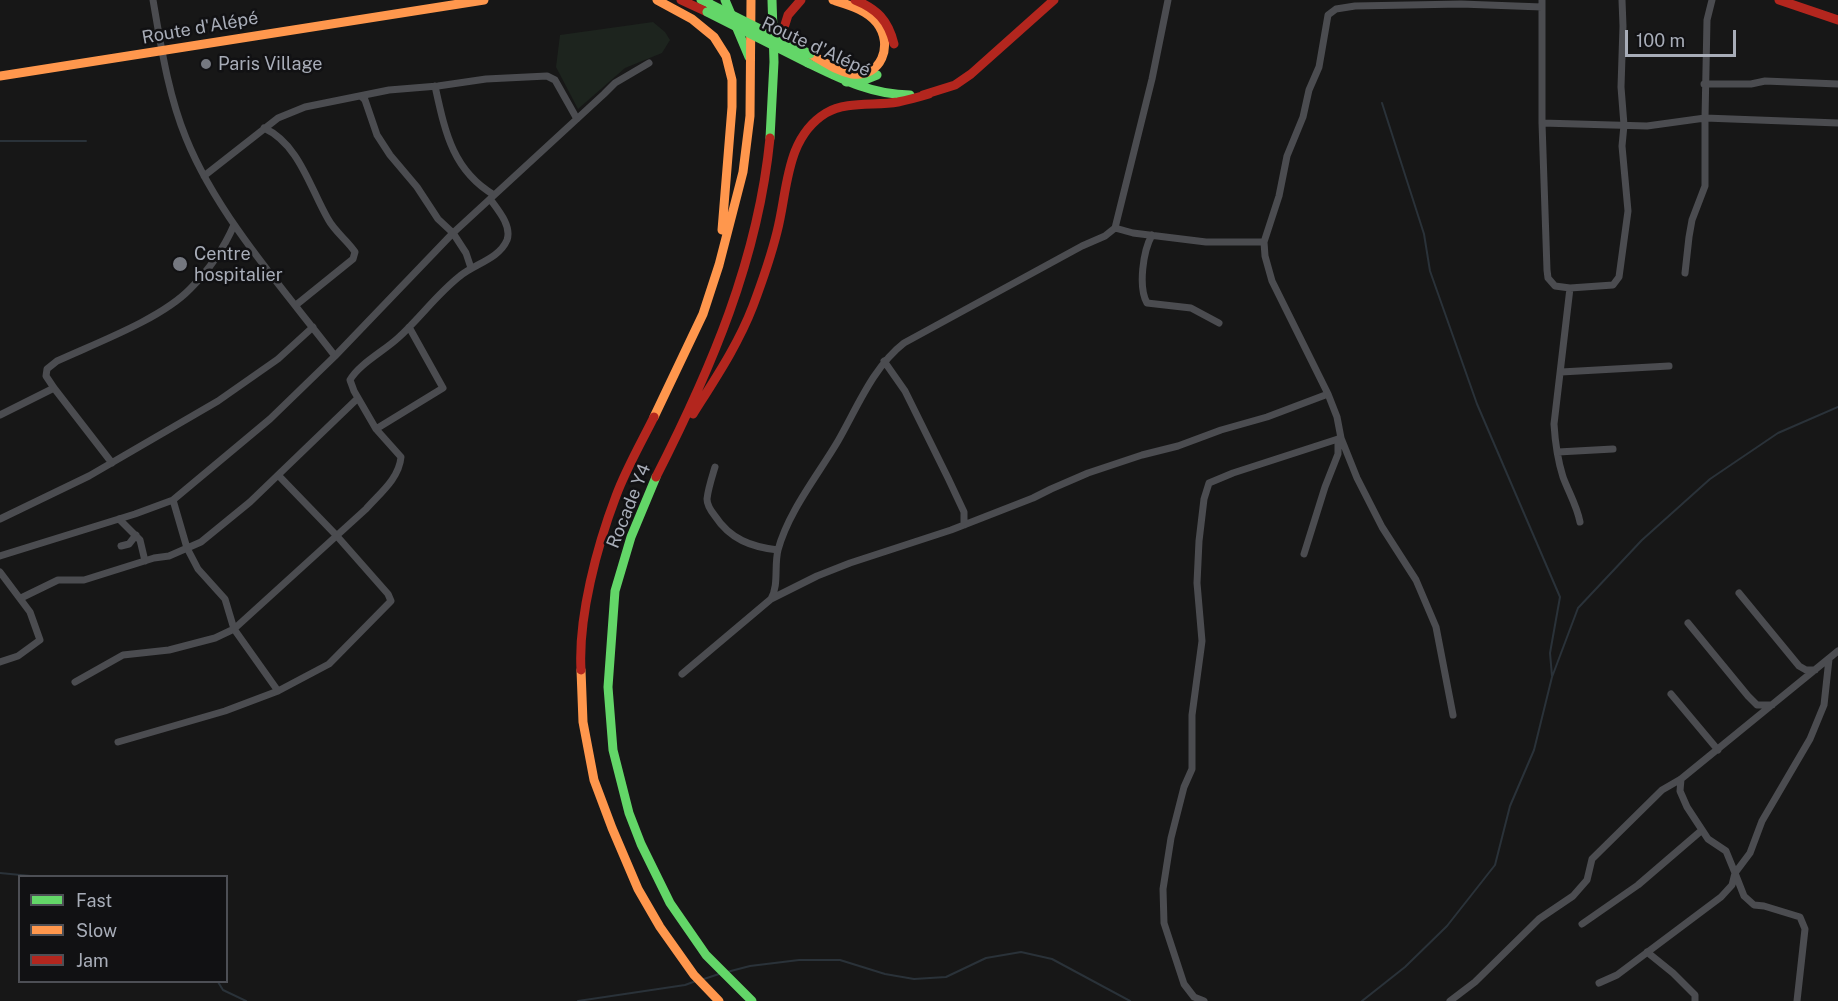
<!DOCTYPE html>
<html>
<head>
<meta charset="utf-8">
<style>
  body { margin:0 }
  #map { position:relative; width:1838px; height:1001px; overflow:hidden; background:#171717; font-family:"Public Sans",sans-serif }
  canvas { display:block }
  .legend { position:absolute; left:18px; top:875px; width:210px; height:108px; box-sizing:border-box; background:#111113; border:2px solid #4d4f55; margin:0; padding:8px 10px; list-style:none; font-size:18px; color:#a8adb8 }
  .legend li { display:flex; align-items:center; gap:12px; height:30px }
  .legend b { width:30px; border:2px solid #4d4f55 }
  .scale { position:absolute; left:1625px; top:30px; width:111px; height:27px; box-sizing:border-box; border:3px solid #a8adb8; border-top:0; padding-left:8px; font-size:18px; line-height:21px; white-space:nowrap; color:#a8adb8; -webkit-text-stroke:4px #111113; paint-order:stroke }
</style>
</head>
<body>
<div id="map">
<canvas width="1838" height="1001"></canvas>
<ul class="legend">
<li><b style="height:8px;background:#63d668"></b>Fast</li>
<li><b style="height:8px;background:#ff974d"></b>Slow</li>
<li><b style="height:8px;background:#b3261e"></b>Jam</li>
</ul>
<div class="scale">100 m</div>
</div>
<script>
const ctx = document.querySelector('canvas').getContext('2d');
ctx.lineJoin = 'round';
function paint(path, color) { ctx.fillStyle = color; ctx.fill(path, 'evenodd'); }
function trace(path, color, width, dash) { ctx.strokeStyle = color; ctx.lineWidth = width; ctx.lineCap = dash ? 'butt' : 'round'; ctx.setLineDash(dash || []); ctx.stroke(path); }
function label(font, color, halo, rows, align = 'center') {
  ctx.font = font + ' "Public Sans",sans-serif'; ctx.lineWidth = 5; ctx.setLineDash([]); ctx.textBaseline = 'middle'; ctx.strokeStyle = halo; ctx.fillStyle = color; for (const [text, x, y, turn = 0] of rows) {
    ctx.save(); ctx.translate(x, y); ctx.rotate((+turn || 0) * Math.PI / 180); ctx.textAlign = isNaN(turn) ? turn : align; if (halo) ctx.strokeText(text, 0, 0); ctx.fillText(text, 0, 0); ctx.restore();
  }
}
paint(new Path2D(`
  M653,22L665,32L670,40L662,53L625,68L578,109L556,67L560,35Z`), '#1d241e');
trace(new Path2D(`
  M1382,103L1424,234L1430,271L1477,404L1560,597L1550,653L1552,676
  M0,141H86
  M0,873L31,876
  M727,972L750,966L799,960H840L885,974L914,979L946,977L986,958L1021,952L1052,959L1130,1001
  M704,979L719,974
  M218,982L223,990L246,1001
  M578,1001L685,985L696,981
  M1362,1001L1405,967L1447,926L1495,865L1510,806L1534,750L1552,677L1578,608L1642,540L1710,479L1778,433L1838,407`), '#2a3239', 2);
trace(new Path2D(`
  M153,0C161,46 168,94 186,138C217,215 284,290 335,356
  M1542,0V123L1547,270L1548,278L1555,286L1570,288L1613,285L1619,277L1628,211L1622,146L1624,125L1621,87L1623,26L1622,0
  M1704,84H1751L1765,81L1838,84
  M435,86C445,131 452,170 494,195
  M361,96L365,100L377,135L390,155L417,187L438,219L453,233L466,253L471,268
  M1542,123L1647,126L1705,118L1707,20L1712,0
  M264,128C299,144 310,188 328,219C335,232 347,240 355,252L353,259L296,305
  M204,176L278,118L305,107L389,90L438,86L486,79L547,76L555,80L577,119
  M1115,228L1133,233L1206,242H1264
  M1152,235C1143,251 1138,287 1147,303L1191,308L1219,323
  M1685,273L1689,237L1692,220L1705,186V118L1838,123
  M1570,288L1554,424C1555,441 1558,461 1563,477C1569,493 1577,506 1580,522
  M884,361L905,391L948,478L964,512V525
  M1561,372L1669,366
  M0,415L54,388
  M376,429L443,388L409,327
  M1341,438L1357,478L1382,527L1416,580L1436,627L1453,715
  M1558,452L1613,449
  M112,463L54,388L46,376L47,369L57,361C96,343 161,319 190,289C208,271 224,248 234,225
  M715,467C712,477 708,489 707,499C707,505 711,511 715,516C730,539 751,547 778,550
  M173,500L187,548L198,569L225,599L234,629L278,691
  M0,519L89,476L218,401L278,359L313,327
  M119,519L140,540L145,561
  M121,546L129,544L136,535
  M1304,554L1325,487L1338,454V439
  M0,556L135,514L173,500L270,419L335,356L453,233L604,94L615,83L649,63
  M0,572L30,612L40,640L18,656L0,662
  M1739,593L1799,666L1806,670H1815
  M21,598L58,580H84L154,558L169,556L201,542L250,502L358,398
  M771,599C779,585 774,566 778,550C788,512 818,475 838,441C857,408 873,367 904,343L1082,246L1105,236L1115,228L1152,79L1168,0
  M1688,623L1748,696L1757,705H1772
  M682,674L771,599L817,576L850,563L951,530L1033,498L1051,489L1088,473L1142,455L1178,446L1221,430L1267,417L1328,394
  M75,682L123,655L169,650L215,638L234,629L366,509C379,494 399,479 401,457L376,429L354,391L350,380C359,364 384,351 398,338C420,318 437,294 460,276C474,264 499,259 507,240C512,226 498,210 490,199
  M1671,694L1718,750
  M118,742L225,711L278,691L329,664L391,601L388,594L336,535L278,475
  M1582,924L1638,885L1702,830
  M1647,952L1673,973L1695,995V1001
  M1599,983L1617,975L1721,897L1732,885L1735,873L1726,851L1708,839L1687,807L1680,791L1681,779
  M1204,1001L1194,997L1184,984L1164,923L1163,889L1171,838L1184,787L1192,769V715L1202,641L1197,583L1199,541L1204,499L1209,483L1233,473L1341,438L1337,417L1328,394L1272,281L1265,256L1264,242L1279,196L1287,156L1303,117L1309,90L1319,67L1328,15L1336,9L1355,6L1461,4L1542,7
  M1450,1001L1475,982L1539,919L1573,896L1587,880L1592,859L1662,790L1681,779L1838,651
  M1797,1001L1805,929L1800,917L1764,906L1754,905L1744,896L1735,873L1750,853L1762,821L1810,739L1824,705L1829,659`), '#4b4c50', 7);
trace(new Path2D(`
  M701,0L710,4
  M725,0L749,57
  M808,63C841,79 872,95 910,95
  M846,82L862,81L877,75
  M770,138L774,62L772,0
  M656,477L631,537L615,591L608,687L613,750L629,813L641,844L670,903L706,955L752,1001`), '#63d668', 9);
trace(new Path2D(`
  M657,0L692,19L714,37L726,56L732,80V107L722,230
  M810,54C823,61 836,71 852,74C881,78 894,45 877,23C867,10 849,5 833,0
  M0,76L484,0
  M654,417L703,314L719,265L743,172L750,116L751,0
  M581,670L583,722L594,780L612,828L638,889L660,927L694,975L719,1001`), '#ff974d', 9);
trace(new Path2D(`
  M681,0L707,12
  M855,0C877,9 888,20 894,44
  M1779,0L1838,20
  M778,47L788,15L801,0
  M923,95L955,85L971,74L1054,0
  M693,414C715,379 738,345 753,306C762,282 771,256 777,232C788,190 785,138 826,113C846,101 875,106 898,102C908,100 919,97 929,94
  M656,477C711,369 758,260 770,138
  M581,670C578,617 597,546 616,496C626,469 641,443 654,417`), '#b3261e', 9);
trace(new Path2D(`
  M710,4L810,54
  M707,12L808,63`), '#63d668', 9);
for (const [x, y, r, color] of [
  [206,64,6,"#757880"],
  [180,264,8,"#757880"]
]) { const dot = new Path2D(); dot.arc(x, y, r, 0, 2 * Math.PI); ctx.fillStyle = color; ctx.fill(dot); trace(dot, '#111113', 2); }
label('18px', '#a8adb8', '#111113', [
  ["Route d'Alépé",200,28,-10],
  ["Route d'Alépé",816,47,25],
  ["Rocade Y4",629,506,-68]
]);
label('18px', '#a8adb8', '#111113', [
  ["Paris Village",218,64],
  ["Centre",194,254],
  ["hospitalier",194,275]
], 'left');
</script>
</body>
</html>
